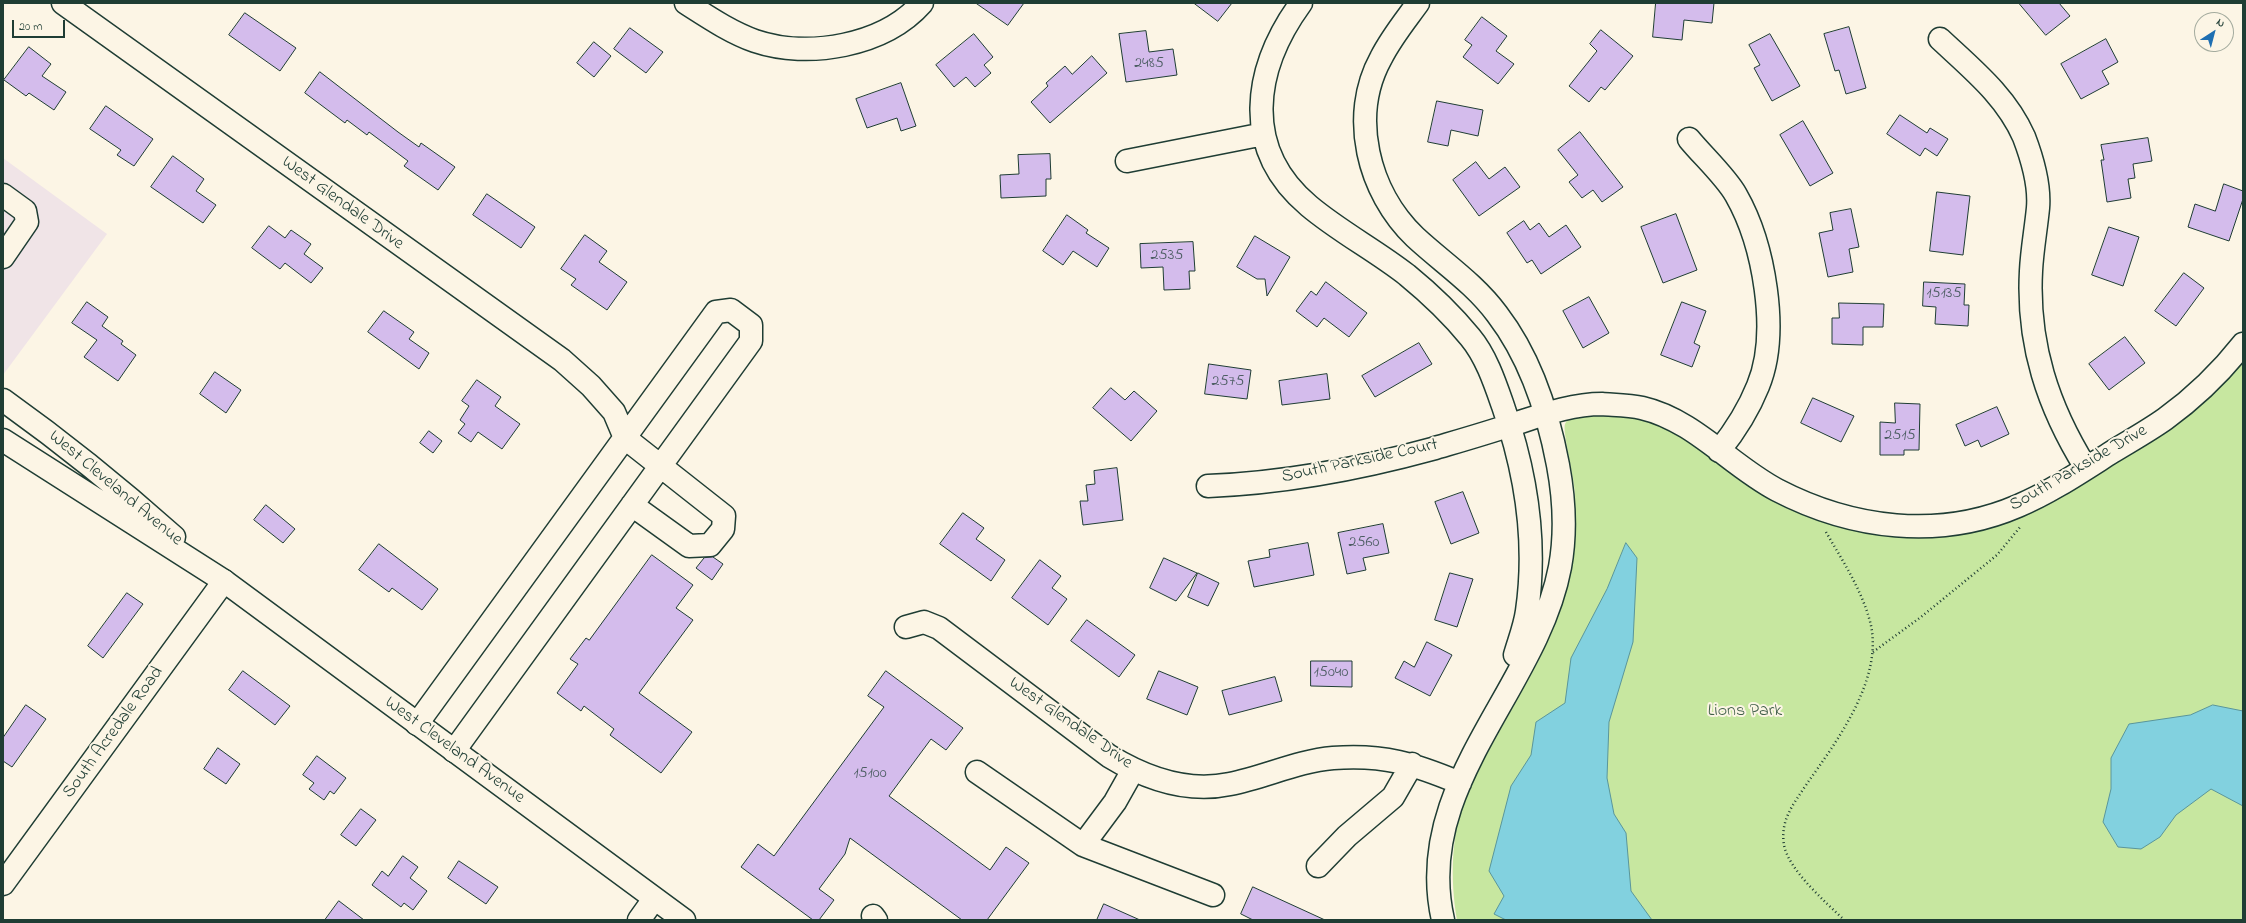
<!DOCTYPE html>
<html>
<head>
<meta charset="utf-8">
<style>
  body { margin:0 }
  #map { position:relative; width:2246px; height:923px; overflow:hidden; background:#fcf5e5; font-family:"Indie Flower",sans-serif }
  canvas { display:block }
  .frame { position:absolute; inset:0; border:4px solid #1f3d34; pointer-events:none }
  .north { position:absolute; left:2194px; top:12px; width:40px; height:40px; box-sizing:border-box; background:#fcf5e5; border:1px solid #a4ab9e; border-radius:50%; rotate:36deg; font-size:11px; font-weight:700; line-height:16px; text-align:center; color:#1f3d34 }
  .north::after { content:''; display:block; margin:auto; width:14px; height:18px; background:#1f6fb2; clip-path:polygon(50% 0,100% 100%,50% 72%,0 100%) }
  .scale { position:absolute; left:12px; top:20px; width:53px; height:18px; box-sizing:border-box; border:2px solid #1f3d34; border-top:0; padding-left:5px; font-size:12px; line-height:14px; white-space:nowrap; color:#1f3d34; -webkit-text-stroke:3px #fcf5e5; paint-order:stroke }
</style>
</head>
<body>
<div id="map">
<canvas width="2246" height="923"></canvas>
<div class="frame"></div>
<div class="north">N</div>
<div class="scale">20 m</div>
</div>
<script>
const ctx = document.querySelector('canvas').getContext('2d');
ctx.lineJoin = 'round';
function paint(path, color) { ctx.fillStyle = color; ctx.fill(path, 'evenodd'); }
function trace(path, color, width, dash) { ctx.strokeStyle = color; ctx.lineWidth = width; ctx.lineCap = dash ? 'butt' : 'round'; ctx.setLineDash(dash || []); ctx.stroke(path); }
function label(font, color, halo, rows, align = 'center') {
  ctx.font = font + ' "Indie Flower",sans-serif'; ctx.lineWidth = 4; ctx.setLineDash([]); ctx.textBaseline = 'middle'; ctx.strokeStyle = halo; ctx.fillStyle = color; for (const [text, x, y, turn = 0] of rows) {
    ctx.save(); ctx.translate(x, y); ctx.rotate((+turn || 0) * Math.PI / 180); ctx.textAlign = isNaN(turn) ? turn : align; if (halo) ctx.strokeText(text, 0, 0); ctx.fillText(text, 0, 0); ctx.restore();
  }
}
paint(new Path2D(`
  M3,158L107,234L3,375Z`), '#f0e4e7');
paint(new Path2D(`
  M2243,360V920H1457C1450,879 1451,834 1466,795C1474,774 1486,755 1497,736C1522,690 1553,642 1566,591C1574,560 1576,527 1575,495C1575,481 1562,431 1565,424C1566,421 1569,419 1570,417L1615,412L1657,421L1776,500L1970,531Z`), '#c7e7a0');
const water = new Path2D(`
  M1626,543L1637,558L1633,642L1609,722L1607,778L1614,814L1626,833L1631,891L1652,920H1506L1494,914L1504,896L1489,871L1511,786L1531,755L1536,722L1565,703L1571,658L1607,589Z
  M2213,705L2243,711V806L2211,789L2176,815L2160,837L2141,849L2118,847L2103,822L2111,789V758L2129,724L2190,715Z`);
paint(water, '#82d1df');
trace(water, '#5a969b', 1);
const building = new Path2D(`
  M976,3H1024L1008,25Z
  M1194,3H1232L1218,21Z
  M1656,3H1714L1712,23L1684,20L1682,40L1653,37Z
  M2019,3H2059L2070,16L2046,35Z
  M245,13L296,48L280,71L229,35Z
  M1482,17L1507,36L1496,51L1514,64L1498,84L1463,57L1472,45L1465,40Z
  M1849,27L1866,88L1846,94L1839,70L1835,71L1824,34Z
  M630,28L663,52L646,73L614,49Z
  M1601,30L1633,56L1605,90L1601,87L1589,102L1569,86L1597,51L1590,44Z
  M1146,31L1149,52L1173,49L1177,75L1126,82L1119,34Z
  M974,34L993,57L984,65L991,73L975,87L966,77L954,87L936,65Z
  M1770,34L1800,86L1772,101L1754,68L1760,65L1749,45Z
  M2106,39L2118,62L2102,71L2109,84L2081,99L2061,64Z
  M594,42L611,56L594,77L577,63Z
  M29,47L51,64L42,76L66,92L54,110L29,93L26,96L4,80Z
  M1092,56L1107,73L1050,123L1031,102L1048,86L1046,83L1065,66L1072,74Z
  M320,72L398,132L419,147L421,143L455,167L438,190L404,166L408,161L369,132L367,135L347,120L345,123L305,93Z
  M901,83L916,126L901,131L897,118L867,128L856,99Z
  M1437,101L1483,110L1478,136L1451,130L1448,146L1428,142Z
  M106,106L153,139L134,166L117,155L121,150L90,129Z
  M1900,115L1927,133L1930,128L1948,139L1937,156L1925,148L1920,156L1887,134Z
  M1803,121L1833,173L1810,186L1780,135Z
  M1580,132L1623,187L1602,202L1593,190L1582,198L1569,182L1578,175L1558,150Z
  M2148,138L2152,161L2133,164L2135,178L2128,179L2131,198L2107,202L2101,160H2104L2101,145Z
  M1050,154L1051,179H1046V196L1001,198L1000,175L1019,174L1018,155Z
  M173,156L204,179L196,191L216,205L203,223L151,187Z
  M1476,162L1489,179L1505,167L1520,187L1479,216L1453,180Z
  M2224,184L2243,191V199L2229,241L2188,227L2195,204L2215,211Z
  M1937,192L1970,196L1963,255L1930,251Z
  M487,194L535,227L521,248L473,215Z
  M1851,209L1859,247L1849,249L1853,272L1828,277L1819,233L1833,230L1830,213Z
  M1676,214L1697,270L1663,283L1641,227Z
  M1067,215L1088,230L1086,233L1109,248L1097,267L1073,251L1063,265L1043,251Z
  M1524,221L1530,230L1539,223L1549,237L1566,225L1581,247L1541,274L1532,260L1527,263L1507,233Z
  M269,226L285,238L291,230L311,244L304,254L323,268L311,283L285,263L280,269L252,248Z
  M2109,227L2139,237L2123,286L2092,275Z
  M585,235L607,251L599,262L627,282L607,310L571,285L576,279L561,269Z
  M1255,236L1290,257L1267,296L1265,279H1257L1237,267Z
  M1193,242L1195,271H1189L1190,289L1164,290L1163,267L1141,268L1140,244Z
  M2184,273L2204,288L2176,326L2155,311Z
  M1326,282L1367,313L1349,337L1324,318L1317,327L1296,311L1311,291L1316,295Z
  M1924,282L1965,284L1964,305H1969L1968,326L1935,324L1936,307L1923,306Z
  M1589,297L1609,333L1583,348L1563,311Z
  M87,302L108,317L102,326L123,341L121,344L136,355L118,381L84,357L97,340L72,323Z
  M1682,302L1706,311L1694,343L1700,346L1692,367L1661,355Z
  M1839,303L1884,304L1883,327H1863V345L1832,344V318H1839Z
  M384,311L414,332L409,339L429,353L419,369L368,332Z
  M2125,337L2145,363L2109,390L2089,364Z
  M1419,343L1432,364L1375,397L1362,376Z
  M1209,364L1251,370L1247,399L1205,394Z
  M215,372L241,390L226,413L200,394Z
  M1327,374L1330,399L1282,405L1279,381Z
  M477,380L501,397L495,406L520,424L502,449L478,432L471,442L458,433L465,424L460,420L469,406L462,401Z
  M1111,388L1125,400L1134,391L1157,411L1131,441L1093,408Z
  M1813,398L1854,416L1841,442L1801,423Z
  M1895,403L1920,404L1919,450H1904V455H1880V422L1895,423Z
  M1997,407L2009,434L1981,447L1978,440L1965,446L1956,425Z
  M429,431L442,441L433,453L420,443Z
  M1117,468L1123,520L1083,525L1080,501H1088L1086,485L1095,484L1094,471Z
  M1463,492L1479,533L1451,544L1435,502Z
  M266,505L295,529L283,543L254,520Z
  M963,513L984,528L976,539L1005,560L991,581L940,544Z
  M1383,524L1389,553L1363,558L1366,570L1347,574L1338,533Z
  M1308,543L1314,575L1254,587L1248,561L1270,557L1269,550Z
  M379,544L438,589L422,610L392,588L389,592L359,570Z
  M652,555L693,585L676,608L693,620L639,693L692,732L661,773L610,735L614,729L584,706L581,711L557,693L578,664L570,659L586,638L589,640Z
  M713,557L723,564L712,580L696,568L704,558Z
  M1164,558L1197,573L1176,601L1150,588Z
  M1040,560L1061,576L1052,588L1067,599L1048,625L1012,598Z
  M1198,573L1219,583L1208,606L1188,597Z
  M1450,573L1473,579L1457,627L1435,620Z
  M127,593L143,604L103,658L88,646Z
  M1087,620L1135,655L1119,677L1071,641Z
  M1427,642L1452,655L1430,696L1395,678L1404,661L1414,667Z
  M1311,661H1352V687L1311,686Z
  M243,671L290,706L275,725L229,690Z
  M886,671L963,728L946,750L931,739L889,796L990,870L1006,847L1029,863L987,920H962L850,838L845,854L819,889L834,900L819,920H813L741,867L758,844L774,856L884,707L868,696Z
  M1159,671L1198,687L1187,715L1147,699Z
  M1275,677L1282,701L1229,715L1222,691Z
  M26,705L46,719L12,767L3,761V738Z
  M218,748L240,764L226,784L204,769Z
  M317,756L346,778L334,794L330,791L324,800L309,789L314,783L303,775Z
  M361,809L376,820L356,846L341,835Z
  M403,856L418,867L410,878L427,891L413,910L404,903L401,907L372,885L382,871L388,876Z
  M459,861L498,887L486,904L448,878Z
  M1253,887L1325,920H1253L1241,914Z
  M339,901L364,920H325Z
  M1104,904L1140,920H1097Z`);
paint(building, '#d4bcec');
trace(building, '#1f3d34', 1);
const minor = new Path2D(`
  M63,3L562,360L591,386L614,412L625,438L724,516L723,529L710,545L689,546L632,505
  M686,3C708,17 730,32 755,41C808,59 884,46 922,3
  M1301,3C1253,69 1241,149 1309,206C1340,232 1375,250 1407,275C1429,293 1452,315 1470,337C1486,356 1495,383 1503,406C1526,472 1537,542 1527,611C1525,626 1519,641 1515,655
  M1418,3C1405,21 1391,38 1381,58C1349,116 1368,192 1415,237C1443,263 1474,283 1497,314C1530,357 1548,412 1558,465C1564,497 1566,534 1560,567C1537,690 1412,785 1443,920
  M1940,39C1972,69 2006,96 2024,137C2032,158 2040,185 2038,208C2036,229 2032,250 2031,271C2027,344 2048,407 2086,468
  M1689,139C1702,155 1726,177 1736,195C1764,244 1780,333 1758,386C1748,411 1735,431 1719,451
  M1127,161L1264,134
  M3,195L25,211L27,222L3,257
  M1208,486C1283,483 1359,469 1432,449C1459,441 1487,433 1514,424C1542,415 1572,404 1602,404C1615,405 1630,405 1642,408C1694,420 1731,466 1777,490C1852,529 1939,540 2018,506C2051,492 2082,471 2112,452C2130,441 2148,431 2165,419C2194,398 2221,372 2243,344
  M906,627L924,622L939,628L1109,756C1145,778 1188,793 1230,784C1265,777 1298,761 1333,758C1384,754 1414,764 1460,783
  M417,724L716,312L731,310L751,325V341L454,751
  M1133,770L1115,802L1083,845L1213,895
  M977,772L1083,845
  M1318,866L1347,836L1393,797L1412,764
  M3,884L224,581
  M873,916L876,920
  M639,920L654,899`);
const major = new Path2D(`
  M3,400C62,442 119,488 174,537
  M3,440L224,581L684,920`);
trace(minor, '#1f3d34', 25);
trace(major, '#1f3d34', 25);
trace(new Path2D(`
  M1826,532C1842,560 1860,587 1869,618C1887,675 1837,741 1806,785C1793,805 1780,820 1784,845C1789,871 1826,902 1844,920
  M1873,652L1921,617L1997,555L2021,526`), '#1f3d34', 2.5, [1, 3]);
trace(minor, '#fcf5e5', 22);
trace(major, '#fcf5e5', 22);
label('16px', '#4c5d62', null, [
  ["2485",1149,64],
  ["2535",1167,256],
  ["15135",1944,294],
  ["2575",1228,382],
  ["2515",1900,436],
  ["2560",1364,543],
  ["15040",1331,673],
  ["15100",870,774]
]);
label('18px', '#1f3d34', '#fcf5e5', [
  ["West Glendale Drive",342,204,36],
  ["South Parkside Court",1360,462,-12],
  ["South Parkside Drive",2079,469,-30],
  ["West Cleveland Avenue",115,489,40],
  ["West Glendale Drive",1070,724,35],
  ["South Acredale Road",114,733,-54],
  ["West Cleveland Avenue",454,751,36]
]);
label('18px', '#415f4a', '#fcf5e5', [
  ["Lions Park",1745,712]
]);
</script>
</body>
</html>
